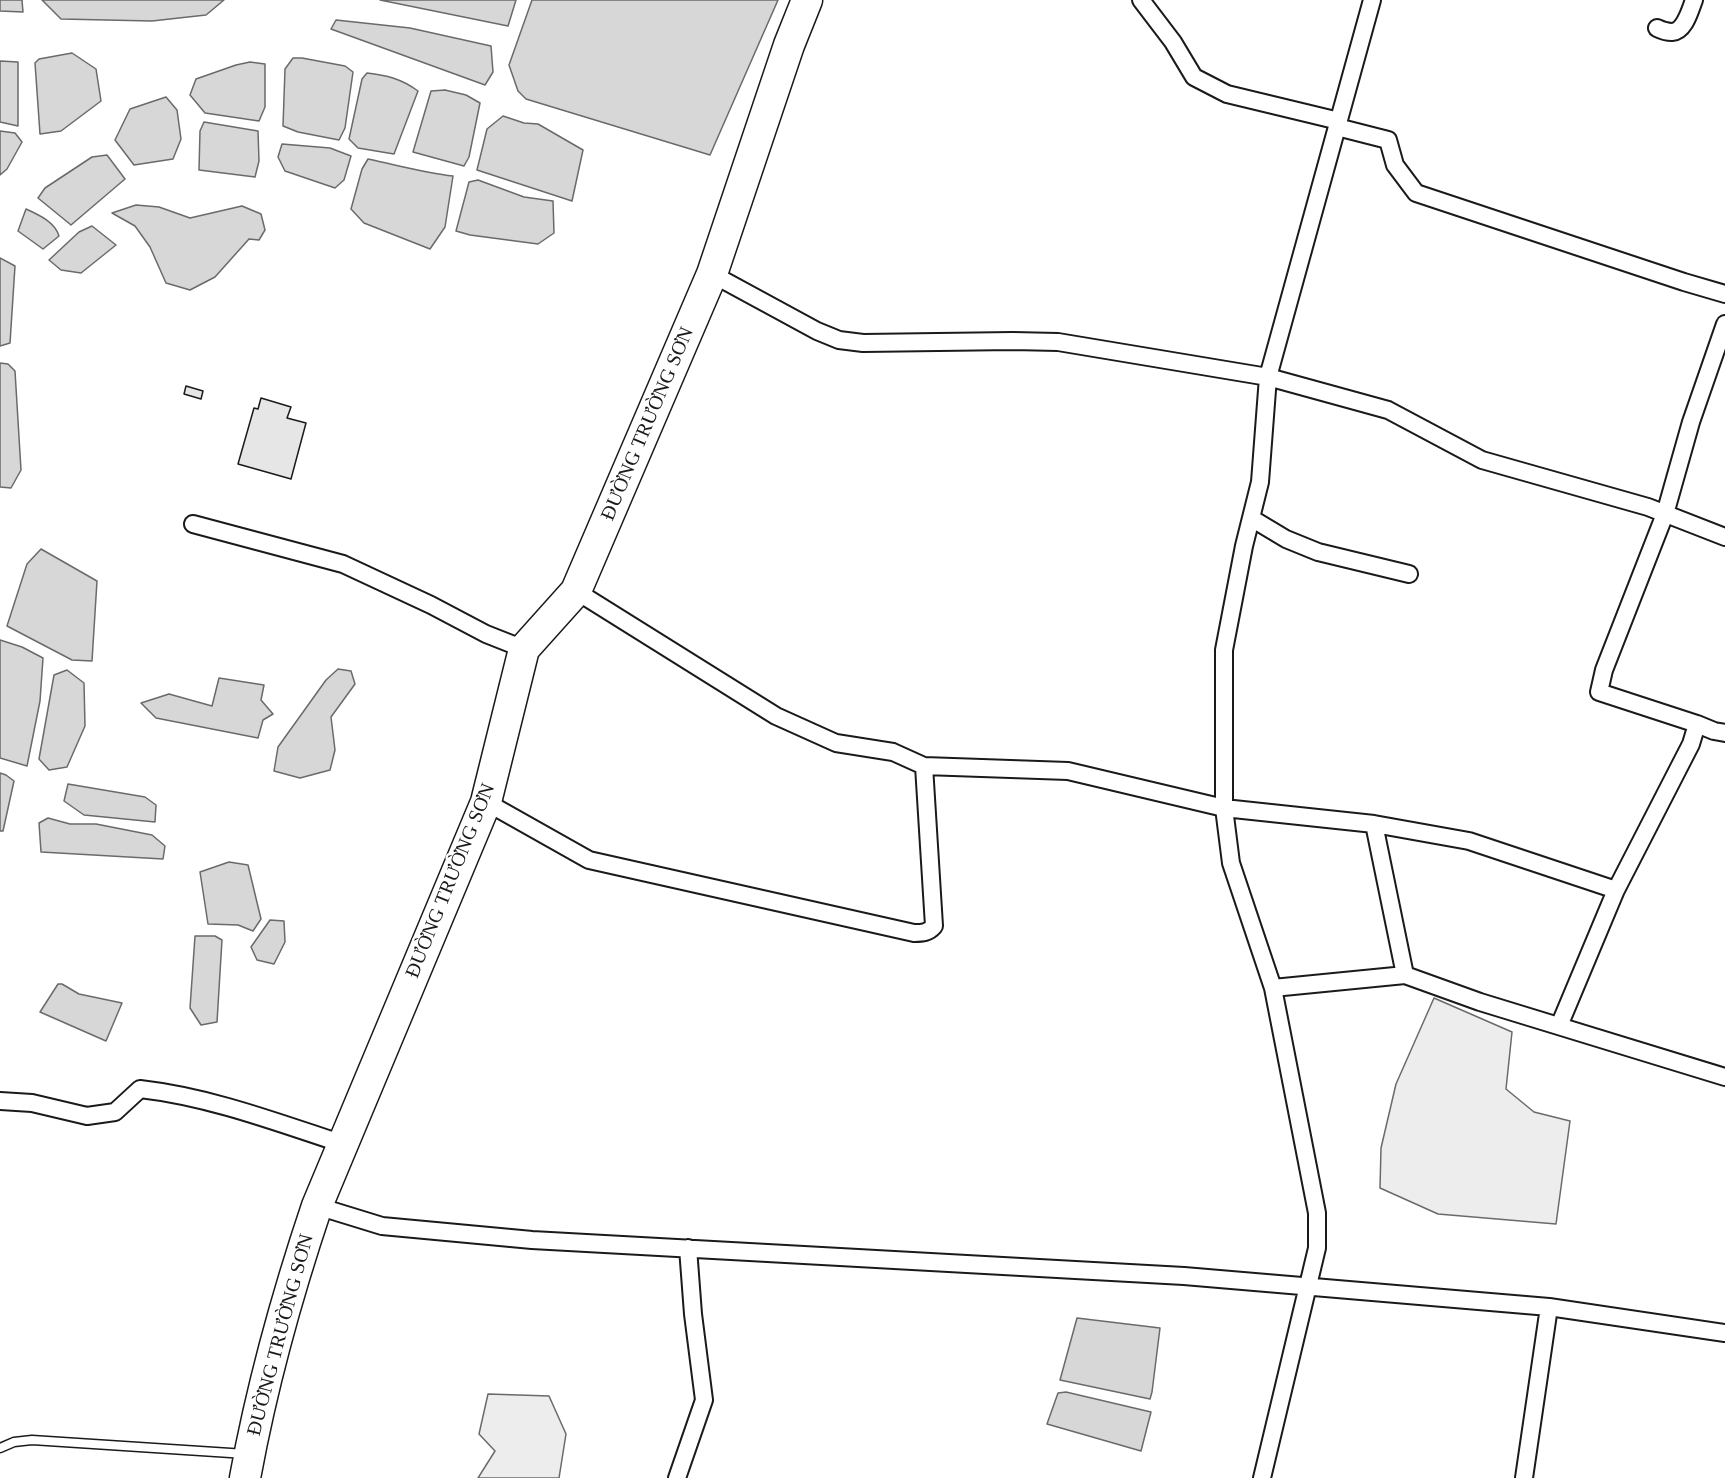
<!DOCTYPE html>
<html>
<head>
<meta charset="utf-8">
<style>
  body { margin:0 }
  canvas { display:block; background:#fff }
</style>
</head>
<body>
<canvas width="1725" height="1478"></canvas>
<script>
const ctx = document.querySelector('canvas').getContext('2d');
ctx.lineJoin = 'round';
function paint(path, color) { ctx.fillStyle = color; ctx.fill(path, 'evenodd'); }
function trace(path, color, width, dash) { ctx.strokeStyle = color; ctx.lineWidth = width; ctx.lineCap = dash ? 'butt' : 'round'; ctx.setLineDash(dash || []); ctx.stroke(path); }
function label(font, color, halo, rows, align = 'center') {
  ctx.font = font + ' Georgia,serif'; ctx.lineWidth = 4.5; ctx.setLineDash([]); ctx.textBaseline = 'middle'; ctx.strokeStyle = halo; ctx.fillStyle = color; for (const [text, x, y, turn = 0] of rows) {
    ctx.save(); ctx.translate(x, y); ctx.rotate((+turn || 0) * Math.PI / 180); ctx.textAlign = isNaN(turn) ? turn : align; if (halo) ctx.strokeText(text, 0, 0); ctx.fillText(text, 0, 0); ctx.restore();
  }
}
const built = new Path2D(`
  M1434,998L1512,1032L1506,1089L1534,1112L1570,1121L1556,1224L1438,1214L1380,1188L1381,1148L1396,1084Z
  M488,1394L549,1396L566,1434L559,1478H478L495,1451L479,1434Z`);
paint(built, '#ededed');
trace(built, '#6a6a6a', 1.5);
const water = new Path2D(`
  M0,0H22L23,12L0,11Z
  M42,0H224L206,15L152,21L61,19Z
  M380,0H516L508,26Z
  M532,0H778L710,155L526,99L518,91L509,65Z
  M336,20L410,28L491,46L493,72L485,85L331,29Z
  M72,53L96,69L101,101L61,131L40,134L35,63L39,59Z
  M293,58H302L345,66L353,72L345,128L339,140L298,132L283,126L285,69Z
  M0,61L18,62V126L0,122Z
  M250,62L265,64V107L259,121L205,113L190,95L196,79L236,65Z
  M367,73C386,75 402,79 418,91L394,154L358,148L349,139L362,79Z
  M445,90L466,95L480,103L469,157L464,166L413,152L431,91Z
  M166,97L177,110L181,139L173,159L134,165L115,140L130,109Z
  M503,116L524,123L538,124L583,150L572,201L477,170L487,129Z
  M204,122L258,131L259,161L255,177L199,170L200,131Z
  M0,131L15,133L22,142L7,169L0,175Z
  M282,144L330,148L351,156L344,180L335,188L285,171L278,157Z
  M107,155L125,179L71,225L38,198L45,188L92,157Z
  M368,159C397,165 425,173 453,176L445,227L430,249L364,223L351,209L362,169Z
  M478,180L524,197L553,201L554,233L538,244L470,235L456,231L469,182Z
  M136,205L159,207L190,218L242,206L261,214L265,230L259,240L249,239L215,277L190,290L166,283L150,247L135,226L112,213Z
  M26,209C39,215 55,222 59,236L43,249L18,231Z
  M92,226L116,245L81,273L61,270L49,260L79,232Z
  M0,258L15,266L10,343L0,346Z
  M0,363L8,364L15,371L21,470L11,488L0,487Z
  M41,549L97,581L92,661L72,660L7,626L27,564Z
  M0,640L22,647L43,658L40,701L27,766L0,758Z
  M338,669L351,671L355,684L331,717L335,750L330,770L300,778L274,771L278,747L326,680Z
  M67,670L84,683L85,726L67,767L49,770L39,759L54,675Z
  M219,678L264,685L261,700L273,714L263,720L258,738L156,718L141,703L169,694L212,706Z
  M0,773L6,775L14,781L3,831H0Z
  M68,784L145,797L156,805L155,822L84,815L64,801Z
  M48,818L70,824H96L152,835L165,846L163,859L41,852L39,823Z
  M229,862L248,865L261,919L253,931L238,925L208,924L200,872Z
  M270,920L284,921L285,942L274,964L257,960L251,947Z
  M195,936H215L222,940L217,1022L201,1025L190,1008Z
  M58,984H62L79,994L122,1003L106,1041L40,1012Z
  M1077,1318L1160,1328L1152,1392L1150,1399L1060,1380Z
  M1066,1392L1151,1412L1141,1451L1047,1424L1058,1393Z`);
paint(water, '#d7d7d7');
trace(water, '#6a6a6a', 1.5);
const building = new Path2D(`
  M186,386L203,391L201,399L184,394Z
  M261,398L291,407L287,418L306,423L291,479L238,464L254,408L258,409Z`);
paint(building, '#e6e6e6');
trace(building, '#1a1a1a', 1.5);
const lane = new Path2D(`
  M0,1448L14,1442L32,1440L246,1454`);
const street = new Path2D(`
  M1141,0L1173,42L1194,77L1227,94L1339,121
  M1657,28C1661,30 1667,32 1672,32C1685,31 1690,10 1694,0
  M1337,127L1388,140L1395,165L1416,193L1684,282L1725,294
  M712,274L817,331L839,340L863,343L1013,341L1058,342L1268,377L1388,410L1482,460L1648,507L1725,537
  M1725,324L1691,422L1665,514L1604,670L1599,692L1697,724L1714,731L1725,733
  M1251,518L1286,539L1318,552L1409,574
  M193,524L343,564L431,605L486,634L524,649
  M576,591L776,716L836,743L893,752L924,766L1068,771L1224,808L1374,824L1469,841L1616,890
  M486,802L589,860L914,933C922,933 928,933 934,926L924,766
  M1374,824L1405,975
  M1273,988L1405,975L1480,1002L1725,1077
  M1559,1026L1616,890L1691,744L1697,724
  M0,1101L32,1103L87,1116L115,1112L140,1089C210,1097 276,1122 343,1144
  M317,1206L382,1226L532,1240L1184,1276L1549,1307L1725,1333
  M677,1478L704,1400L693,1314L688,1248
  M1262,1478L1317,1248V1213L1273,988L1231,863L1224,808V650L1244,546L1260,482L1268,377L1372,0
  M1524,1478L1549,1307`);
const highway = new Path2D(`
  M245,1478C262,1385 287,1295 317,1206L486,802L524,649L576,591L712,274L789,45L807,0`);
trace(lane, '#1a1a1a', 11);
trace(street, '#1a1a1a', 20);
trace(highway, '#1a1a1a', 33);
trace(lane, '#fff', 8);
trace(street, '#fff', 16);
trace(highway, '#fff', 30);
label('20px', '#1a1a1a', '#fff', [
  ["ĐƯỜNG TRƯỜNG SƠN",648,424,-67],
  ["ĐƯỜNG TRƯỜNG SƠN",451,881,-68],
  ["ĐƯỜNG TRƯỜNG SƠN",281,1335,-75]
]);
</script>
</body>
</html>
